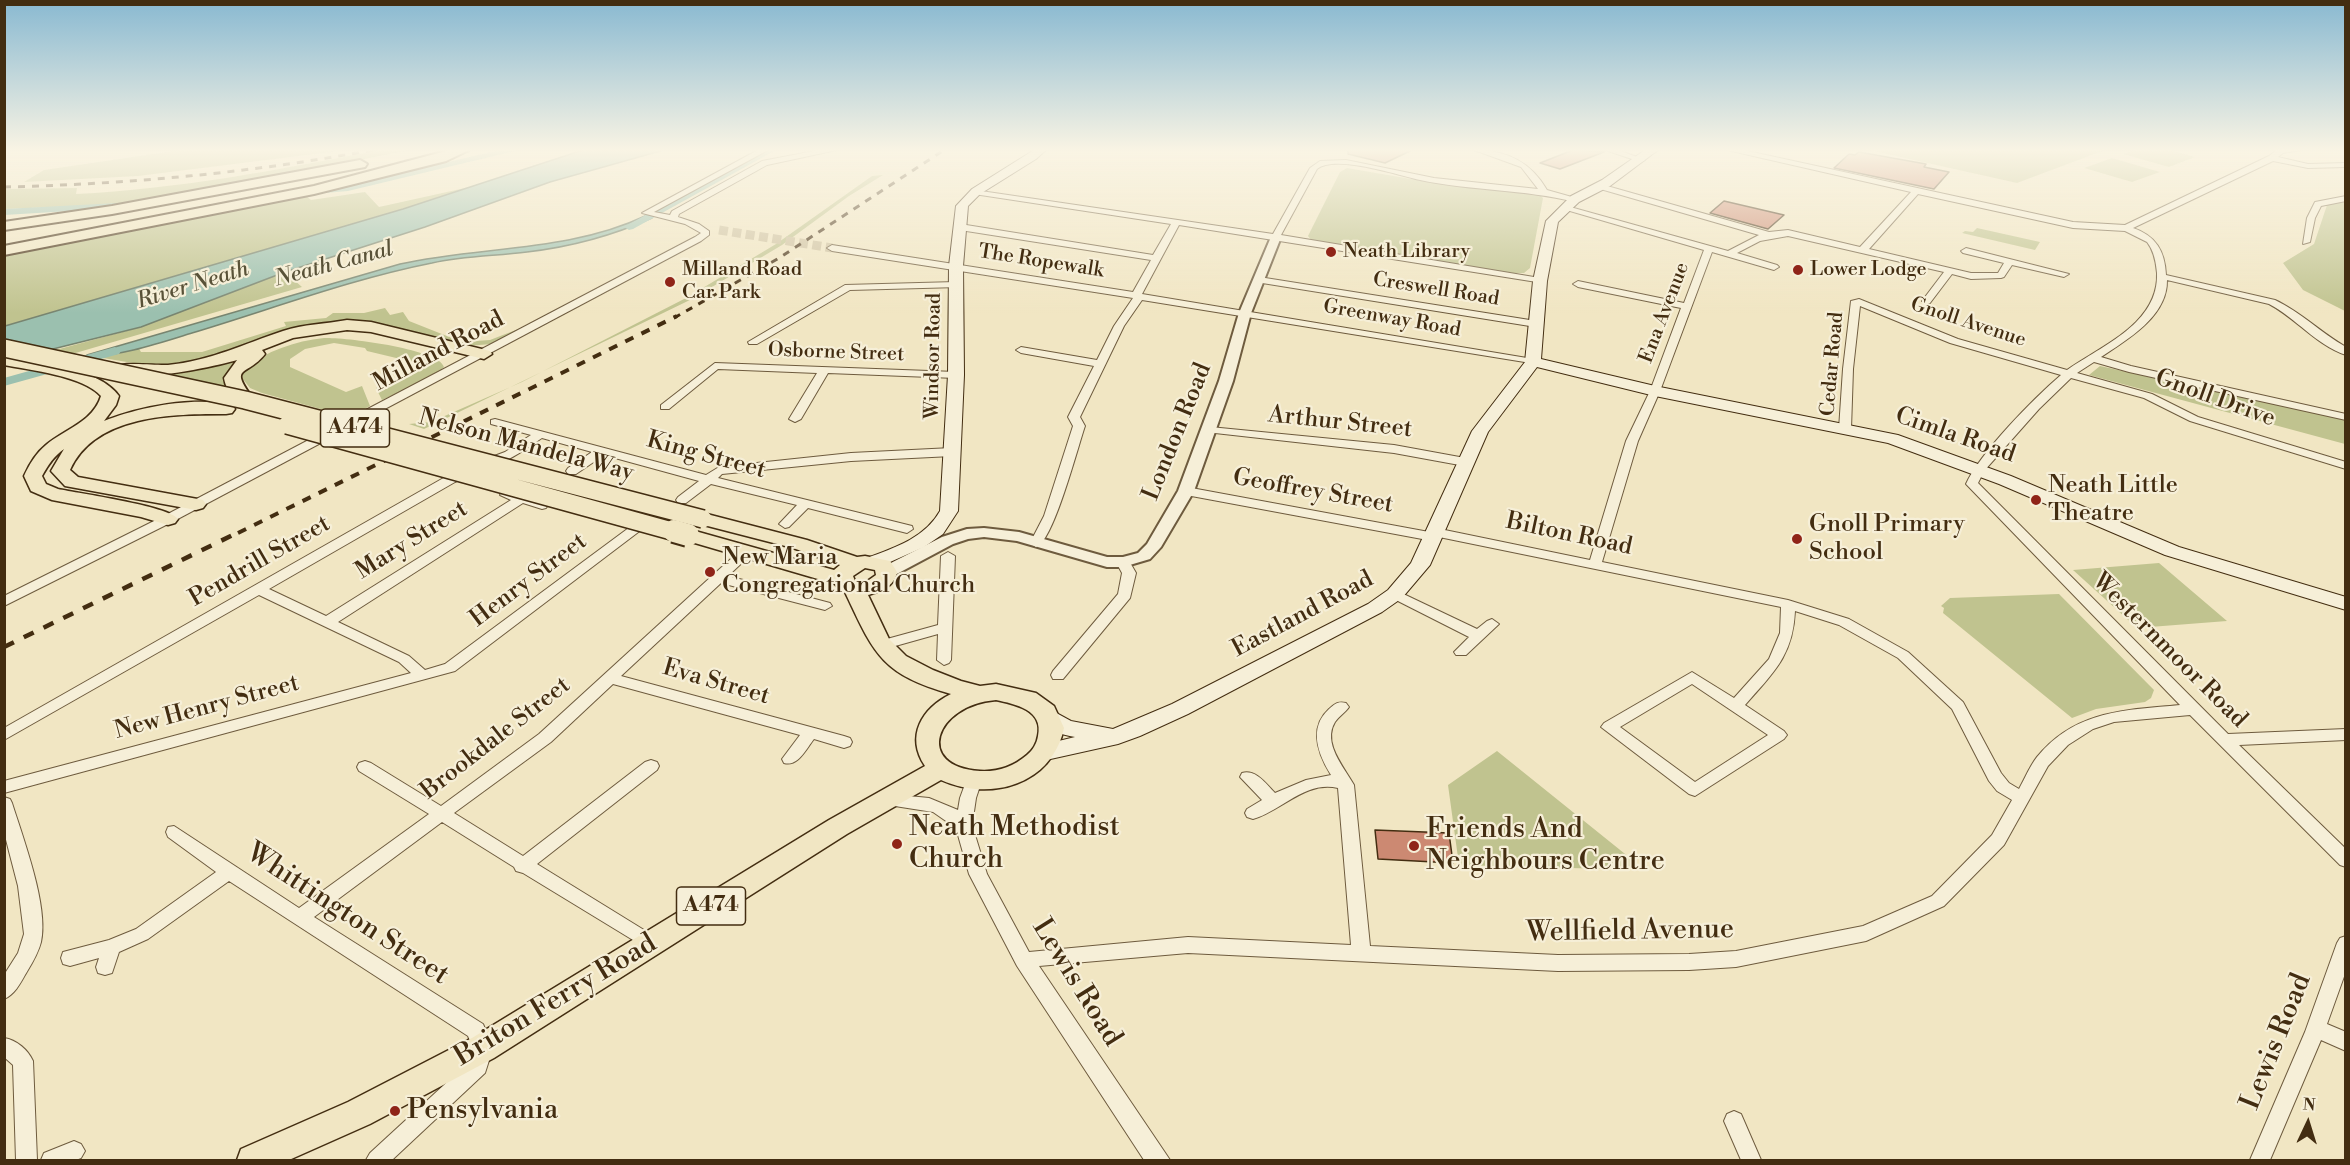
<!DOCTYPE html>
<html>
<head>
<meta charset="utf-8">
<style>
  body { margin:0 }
  #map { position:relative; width:2350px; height:1165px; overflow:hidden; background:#f1e6c3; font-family:"Libre Bodoni",serif }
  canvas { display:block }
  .frame { position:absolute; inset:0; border:6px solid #432d11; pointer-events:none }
  .north { position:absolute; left:2278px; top:1093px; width:60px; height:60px; -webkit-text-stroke:4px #f6efd8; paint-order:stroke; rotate:4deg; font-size:16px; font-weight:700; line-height:24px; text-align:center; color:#432d11 }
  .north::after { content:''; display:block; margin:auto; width:21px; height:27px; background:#432d11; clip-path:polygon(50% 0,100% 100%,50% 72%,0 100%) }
</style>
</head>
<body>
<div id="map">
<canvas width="2350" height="1165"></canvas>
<div class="frame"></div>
<div class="north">N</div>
</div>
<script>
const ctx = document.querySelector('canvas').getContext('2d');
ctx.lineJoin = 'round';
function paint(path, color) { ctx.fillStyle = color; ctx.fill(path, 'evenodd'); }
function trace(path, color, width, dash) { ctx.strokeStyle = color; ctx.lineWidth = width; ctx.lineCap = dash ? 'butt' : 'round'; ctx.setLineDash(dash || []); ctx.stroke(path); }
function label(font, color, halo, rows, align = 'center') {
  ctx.font = font + ' "Libre Bodoni",serif'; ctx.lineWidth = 4.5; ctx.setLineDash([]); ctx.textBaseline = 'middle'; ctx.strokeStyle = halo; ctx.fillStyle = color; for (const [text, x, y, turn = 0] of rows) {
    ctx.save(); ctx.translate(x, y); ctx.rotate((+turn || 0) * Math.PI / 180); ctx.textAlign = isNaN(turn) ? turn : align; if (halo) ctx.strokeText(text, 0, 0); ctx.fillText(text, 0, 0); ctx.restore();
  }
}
paint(new Path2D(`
  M180,150H347L138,176L24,182L44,170Z
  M378,150H410L187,194L107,205L5,209L4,189L77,188L76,194C177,189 279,170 378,150Z
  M1869,150H2105L2017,183Z
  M2134,150H2171L2195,157L2169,167L2123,154Z
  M2112,158L2160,172L2132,182L2084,168Z
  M1347,168L1429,182L1540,195L1543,198L1530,268L1524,273H1512L1312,241L1308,236L1340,172Z
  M882,175H883L849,196L782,245L692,299L424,429L409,424L431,422L522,382L686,298L776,244L872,176Z
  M474,186L403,209L5,326L4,253L306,196L311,200L365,192L379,207Z
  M2345,202H2346L2345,311L2303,290L2283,263L2314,244L2327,205Z
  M1977,228L2040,242L2035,250L1962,233L1965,231L1973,232Z
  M285,272L302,287L72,354L52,351L141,327Z
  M385,308L390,315L403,312L409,321L462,342L490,340L521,328L492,344L466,346L353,322L178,365L151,366L97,357L138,347L141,352H202L286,326L284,322L326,318L333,313H364Z
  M324,338C344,337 440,349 444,367L436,375L382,400L376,388L423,367L413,362L367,351L365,348L334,343L305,349L290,359V367L346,392L362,386L370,406L350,417L262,393L250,388L242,378L244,369C266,351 295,341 324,338Z
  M240,359C230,368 226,375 227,389L166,374Z
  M2100,366L2345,420V444L2089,375Z
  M2159,563L2227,621L2137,628L2073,570Z
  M2059,594L2154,690L2151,698L2145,702L2096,709L2072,718L1943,613L1944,608L1941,606L1950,598Z
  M1497,751L1645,870L1459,865L1448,785Z`), '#c0c38f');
const water = new Path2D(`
  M583,150H664L550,182L425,227L285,272L141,327L5,361V326L403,209Z
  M645,216L652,218C614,235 570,247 527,252C495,256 463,256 432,263C351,279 272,309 192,333C166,341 113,359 87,355L400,264C481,246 569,252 645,216Z`);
paint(water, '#9bc0af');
trace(water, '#788570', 1.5);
paint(new Path2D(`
  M500,150H519L348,191L325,193L320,190L325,187L348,185Z
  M763,150H776L633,229L629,230L624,227Z
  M117,203L122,206L121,208L4,215V209Z
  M115,347L121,351L119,354L4,386V378Z`), '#9bc0af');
const building = new Path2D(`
  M1348,150H1412L1385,163L1348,154Z
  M1573,150L1604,152L1560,169L1540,163Z
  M1859,152L1926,164L1924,167L1949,172L1934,189L1834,168L1849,154L1855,155Z
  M1724,201L1784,215L1768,229L1710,213Z
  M1375,830L1449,833L1453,863L1378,859Z`);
paint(building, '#cc8972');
trace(building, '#432d11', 1.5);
trace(new Path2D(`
  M719,230L832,248`), '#cec19f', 9, [9, 4.5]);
const minor = new Path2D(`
  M758,150H768L654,212L670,215L672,211L762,161L819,150H837L767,165L679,214L678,217L699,224L709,231V235L701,241L172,522L4,606V596L164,516L695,237L701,233L685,224L642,213Z
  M1474,150C1507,150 1531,162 1547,190L1579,199L1575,202C1524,189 1471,191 1420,180C1398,175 1335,154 1317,169L1281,235L1540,278L1543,279V283L1179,225L1142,294L1533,359L1538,362L1537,364L1142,300L1124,326L1080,417L1085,426C1078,446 1053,543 1036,547L1030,543L1044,516L1073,426L1068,417L1094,366L1021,353L1016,350L1021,347L1097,360L1114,326L1133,298L832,251L827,248L832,245L1133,292L1151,260L960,230L956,227L960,224L1153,255L1171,224L974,194L970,192L974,190L1273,234L1310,168L1320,161L1346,160L1434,178L1538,189L1521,167Z
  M1605,150H1618L1645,160L1641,162Z
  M1727,150H1743L2073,222L2125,225L2269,156L2277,150H2301L2283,153L2278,157L2308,164L2346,163V167L2308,168L2273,161L2133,228C2156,236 2165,251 2166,275L2275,300C2301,312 2321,333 2346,347V355C2316,345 2296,318 2269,304L2167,280C2168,316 2127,340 2101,357L2131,366L2346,414V420L2129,372L2094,362L2077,373L2152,394L2198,417L2346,462V469L2190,421L2144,398L2071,378L2039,409L1984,471L1978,483L2228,734L2346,729V740L2239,745L2346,849V867L2340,865L2190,715L2114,722L2093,729L2068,745L2048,766L2004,845L1944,906L1866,941L1736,967L1689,970L1558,971L1188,953L1039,966L1170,1160H1144L1017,966L969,874L956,828L933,812L882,804L880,800L882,796L888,794L929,798L958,810L960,798L968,776L974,774L980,776L982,780L976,798L972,825L987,874L1029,952L1188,937L1351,945L1338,788C1306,780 1281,811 1253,819L1247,817L1245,813L1247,809L1262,800L1240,777L1242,773C1256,769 1266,784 1275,793L1306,780L1331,775C1318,754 1308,728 1329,709C1335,704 1338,701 1346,703L1349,707C1345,713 1339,716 1335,722C1322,743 1344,767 1354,785L1370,946L1558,955L1689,954L1736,951L1863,926L1932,896L1992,835L2012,800L1997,791L1989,781L1952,709L1898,658L1839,625L1795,611C1793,656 1773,673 1745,705L1784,731L1787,735L1784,739L1695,796L1689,794L1601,727L1604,723L1692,672L1734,698L1769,659L1780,633L1781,607L1439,537L1433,541L1186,495L1180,491L1186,487L1429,532L1435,528L1590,560L1626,441L1650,391L1681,308L1578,287L1573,284L1578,281L1684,303L1704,250L1563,209V205L1728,251L1759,235L1597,188V184H1600L1769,232L1788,230L1860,247L1911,192ZM1918,194L2073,228L2125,231L2147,242C2154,251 2156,262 2157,273C2159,323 2103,345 2067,370L1958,339L1859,299L1851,301L1843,369L1839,429L1841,431L1845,432L1851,429L1853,369L1860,306L1950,343L2061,375C2034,398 1980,453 1966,484L2180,705C2126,710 2075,710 2037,757C2030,766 2025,778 2019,789L2009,783L2001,773L1963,702L1908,652L1849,619L1788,600L1602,562L1638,441L1660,391L1712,252L1774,270L1779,267L1777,265L1737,253L1760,241L1788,236L1944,272L1922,301L1927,304L1930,303L1952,274L1971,279L2001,278L2004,277L2012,265L2064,277L2069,274L1966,248L1961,251L1963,253L2004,263L1998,273H1971L1869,249ZM1692,684L1768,735L1695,782L1620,727Z
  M2346,196V201L2321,206L2315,218L2310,242L2303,244L2307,218L2315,202Z
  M1259,277L1536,321L1541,324L1536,327L1256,282V278Z
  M956,282L961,285L959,287L850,290L757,344H749L748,342L845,285Z
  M715,363L956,372L961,375L956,378L828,373L801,419L795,422L789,419L817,373L718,369L669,409H661V405Z
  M495,419L706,475L719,467L851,453L952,448L958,452L952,456L851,461L722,474L718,478L912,526L913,529L907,533L808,508L789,527L785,528L779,524L797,505L711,484L686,503H678L676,500L678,497L699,481L604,455L576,474H568L566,471L568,468L592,452L542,438C528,447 498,470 481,467L479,464L481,461L505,452L531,435L491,424V420Z
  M1210,427L1394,445L1465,458L1471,462L1465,466L1394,453L1206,432L1204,430Z
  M468,468L472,469L474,472L455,482L269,589L326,616L511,500L500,495L502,492L506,491L546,502L548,505L546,508L542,509L523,503L338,622L409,656L425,670L445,664L630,527H640L641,530L455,671L4,793V781L411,673L399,662L259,595L4,740V728L447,476Z
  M948,552L955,556L951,660L949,663L944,665L937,660L938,634L881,650L876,648L874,645L876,642L938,625L941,556Z
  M738,556L745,560L728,576L830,603L832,606L825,610L721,583L621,676L844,736L850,738L852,742L850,746L844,748L814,739C806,749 798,767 784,763L782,759L800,735L613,684L551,742L454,813L523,856L645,762L651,760L657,762L659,766L657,770L537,864L657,938L660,943L657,948L651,951L523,873L516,871L514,867L442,822L314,917L483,1024L493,1048L485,1073L392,1160H366L370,1153L469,1062L473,1048L468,1036L229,881L148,939L119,952L112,973L105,975L98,973L96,967L99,958L70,966L63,964L61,958L63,952L109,940L136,929L216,872L168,837L166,832L168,827L174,826L299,908L429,814L359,771L357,767L359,763L365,761L371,763L441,806L539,734L713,575L733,557Z
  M1123,558L1128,559L1136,573L1130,598L1063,679H1053L1051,675L1053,671L1118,594L1122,573L1116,562Z
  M1395,590L1477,629L1487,621L1492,619L1499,624L1466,655H1456L1454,652L1469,637L1390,597L1388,594L1390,591Z
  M4,797L10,799L12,803C23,838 49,907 41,942C38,954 31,965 25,975C20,984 14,995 4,999V975L18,953L24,934L18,886L4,832Z
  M2346,936V971L2327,1024L2346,1032V1051L2321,1040L2270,1160H2250L2305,1032L2337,943L2340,938Z
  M4,1038C17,1040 28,1050 33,1061L37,1160H16L13,1065L4,1057Z
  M1734,1111L1741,1114L1761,1160H1741L1724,1121L1727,1114Z
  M74,1141L81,1144L85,1151L81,1158L76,1160H41L44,1153Z`);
const tertiary = new Path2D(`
  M1276,234L1281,237L1251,313L1233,381L1194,491L1161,547L1150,559L1123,567H1107L1017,541L984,537L968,539L953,544L893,576H881L879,572L881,568L942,537L967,529L984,528L1019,532L1107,557H1123L1138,553L1147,544L1178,491L1219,381L1239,313L1271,237Z`);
const secondary = new Path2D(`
  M1034,150H1046L1036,159L980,194L968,206L963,266L964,375L958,511L943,534L924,547L881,566H867L864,562L867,558C894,548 925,538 940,511L948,375L949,266L956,206L972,189Z
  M1645,150H1658L1610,186L1579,202L1558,222L1547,281L1541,359L1655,386L1898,435L2011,476L2179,547L2346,597V610L2165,555L1999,484L1888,443L1655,396L1537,367L1488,432L1430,565L1402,598L1382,612L1188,714L1140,736L1118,744L1046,760L1038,758L1035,752L1038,746L1075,737C1061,735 1046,730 1038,717L1041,712L1049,709L1071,721L1113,729L1172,704L1368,604L1388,590L1411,563L1472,431L1525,362L1533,281L1546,221L1571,196L1602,180Z`);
const primary = new Path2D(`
  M347,320L371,322L490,351L492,354L484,359L371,332L347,330L293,338L262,350L265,354C246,378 228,364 254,400L251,404C237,407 226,391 224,378L237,360C216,366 123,387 110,370C117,360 155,366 168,365C209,361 244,344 283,331C303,324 326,324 347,320Z
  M4,355C37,361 99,368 119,396L116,405L104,421C139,407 194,396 232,405L235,409L232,413L226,414C174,414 95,414 70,470L78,477L203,500L206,504L203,508L196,510L65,486L51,471L64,449C54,456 48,465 42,476L46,484L58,489C77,493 169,506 178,519L175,523L168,525L141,517L52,500L31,491L24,476C29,465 36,453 46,445C65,429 93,422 101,396C84,376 30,370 4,365Z
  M703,513L807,540L857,557L865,556L890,561L897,572C894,587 881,591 868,595L889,639L906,656L933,670L961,681L980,686L996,684L1036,693L1054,706L1064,728C1052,785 990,802 941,780L847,834L494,1058L370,1124L289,1160H237L241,1149L348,1102L472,1038L829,820L925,766C905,736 922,708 951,694C881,674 874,654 845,592L841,591L835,584L681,539L678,535L681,531L688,529L834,570L840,565L793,548L696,523L693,519L696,515ZM865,568L875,570L876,575L866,582L855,581L853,576ZM996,700C1015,704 1044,710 1038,736C1037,743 1033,750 1027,755C1013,767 997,772 980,771C914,767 934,705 996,700Z`);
const trunk = new Path2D(`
  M450,150H469L446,161L314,194L4,255V246L314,186Z
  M360,160L367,164L365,167L112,214L4,230V222L112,206Z`);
trace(minor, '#6e5b3e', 2);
trace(tertiary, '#6e5b3e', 4);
trace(secondary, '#432d11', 2);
trace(primary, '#432d11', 3);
trace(trunk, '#432d11', 4);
paint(minor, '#f6efd8');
paint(tertiary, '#f6efd8');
paint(secondary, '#f6efd8');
paint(primary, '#f1e6c3');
paint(trunk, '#f1e6c3');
trace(new Path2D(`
  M4,187C128,184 250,173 372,150
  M674,318L779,258L944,150`), '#432d11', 3, [7, 7]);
trace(new Path2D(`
  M238,533L677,316`), '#432d11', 4, [9, 9]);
trace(new Path2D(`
  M4,647L241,531`), '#432d11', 4.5, [11, 11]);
const primaryBridgeFar1 = new Path2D(`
  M4,348L245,400L703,519
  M287,425L679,533`);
const primaryBridge = new Path2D(`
  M674,531L688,535`);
trace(primaryBridgeFar1, '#432d11', 20, []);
trace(primaryBridge, '#432d11', 26, []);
trace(primaryBridgeFar1, '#f1e6c3', 17);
trace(primaryBridge, '#f1e6c3', 22);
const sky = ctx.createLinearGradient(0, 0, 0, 313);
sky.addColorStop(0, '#89b9d1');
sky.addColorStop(0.48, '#f9f4e4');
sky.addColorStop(1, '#f9f4e400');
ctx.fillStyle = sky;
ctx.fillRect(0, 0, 2350, 313);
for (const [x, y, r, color] of [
  [1331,252,6,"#8f2418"],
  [1798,270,6,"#8f2418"],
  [670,282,6,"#8f2418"],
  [2036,500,6,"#8f2418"],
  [1797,539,6,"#8f2418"],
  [710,572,6,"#8f2418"],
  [897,844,6,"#8f2418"],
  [1414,846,6,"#8f2418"],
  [395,1111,6,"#8f2418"]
]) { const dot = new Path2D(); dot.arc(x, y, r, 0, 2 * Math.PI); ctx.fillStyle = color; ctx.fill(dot); trace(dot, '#f6efd8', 2); }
label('20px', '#432d11', '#f6efd8', [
  ["Neath Library",1343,252],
  ["Milland Road",682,270],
  ["Car Park",682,293],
  ["Lower Lodge",1810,270]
], 'left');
label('20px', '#432d11', '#f6efd8', [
  ["The Ropewalk",1041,262,9],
  ["Creswell Road",1436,290,9],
  ["Ena Avenue",1665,313,-69],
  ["Greenway Road",1392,319,10],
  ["Gnoll Avenue",1968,323,18],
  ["Osborne Street",836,353,2],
  ["Windsor Road",934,356,-89],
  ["Cedar Road",1833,364,-85]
]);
label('italic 22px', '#595238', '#f6efd8', [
  ["Neath Canal",334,265,-15],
  ["River Neath",193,286,-17]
]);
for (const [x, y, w] of [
  [355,428,69],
  [711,906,69]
]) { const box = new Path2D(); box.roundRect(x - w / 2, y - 19, w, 38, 4.5); ctx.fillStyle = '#f6efd8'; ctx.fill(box); trace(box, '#432d11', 1.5); }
label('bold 22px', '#432d11', null, [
  ["A474",355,428],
  ["A474",711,906]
]);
label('24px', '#432d11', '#f6efd8', [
  ["Milland Road",439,352,-28],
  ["Gnoll Drive",2215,399,20],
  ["Arthur Street",1340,423,6],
  ["London Road",1178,432,-68],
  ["Cimla Road",1955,436,19],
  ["Nelson Mandela Way",526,446,15],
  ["King Street",706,456,15],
  ["Geoffrey Street",1313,492,10],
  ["Bilton Road",1569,535,12],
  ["Mary Street",412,541,-32],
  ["Pendrill Street",260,562,-30],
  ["Henry Street",529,581,-37],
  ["Eastland Road",1303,615,-28],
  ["Westernmoor Road",2169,651,45],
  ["Eva Street",716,683,16],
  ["New Henry Street",207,708,-15],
  ["Brookdale Street",496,739,-38]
]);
label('24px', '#432d11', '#f6efd8', [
  ["Neath Little",2048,486],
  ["Theatre",2048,514],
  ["Gnoll Primary",1809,525],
  ["School",1809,553],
  ["New Maria",722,558],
  ["Congregational Church",722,586]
], 'left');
label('28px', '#432d11', '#f6efd8', [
  ["Neath Methodist",909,828],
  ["Church",909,860],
  ["Friends And",1426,830],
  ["Neighbours Centre",1426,862],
  ["Pensylvania",407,1111]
], 'left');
label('28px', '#432d11', '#f6efd8', [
  ["Whittington Street",347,915,33],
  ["Wellfield Avenue",1630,932,-1],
  ["Lewis Road",1076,983,58],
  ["Briton Ferry Road",556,1001,-31],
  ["Lewis Road",2277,1042,-68]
]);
</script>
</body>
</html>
